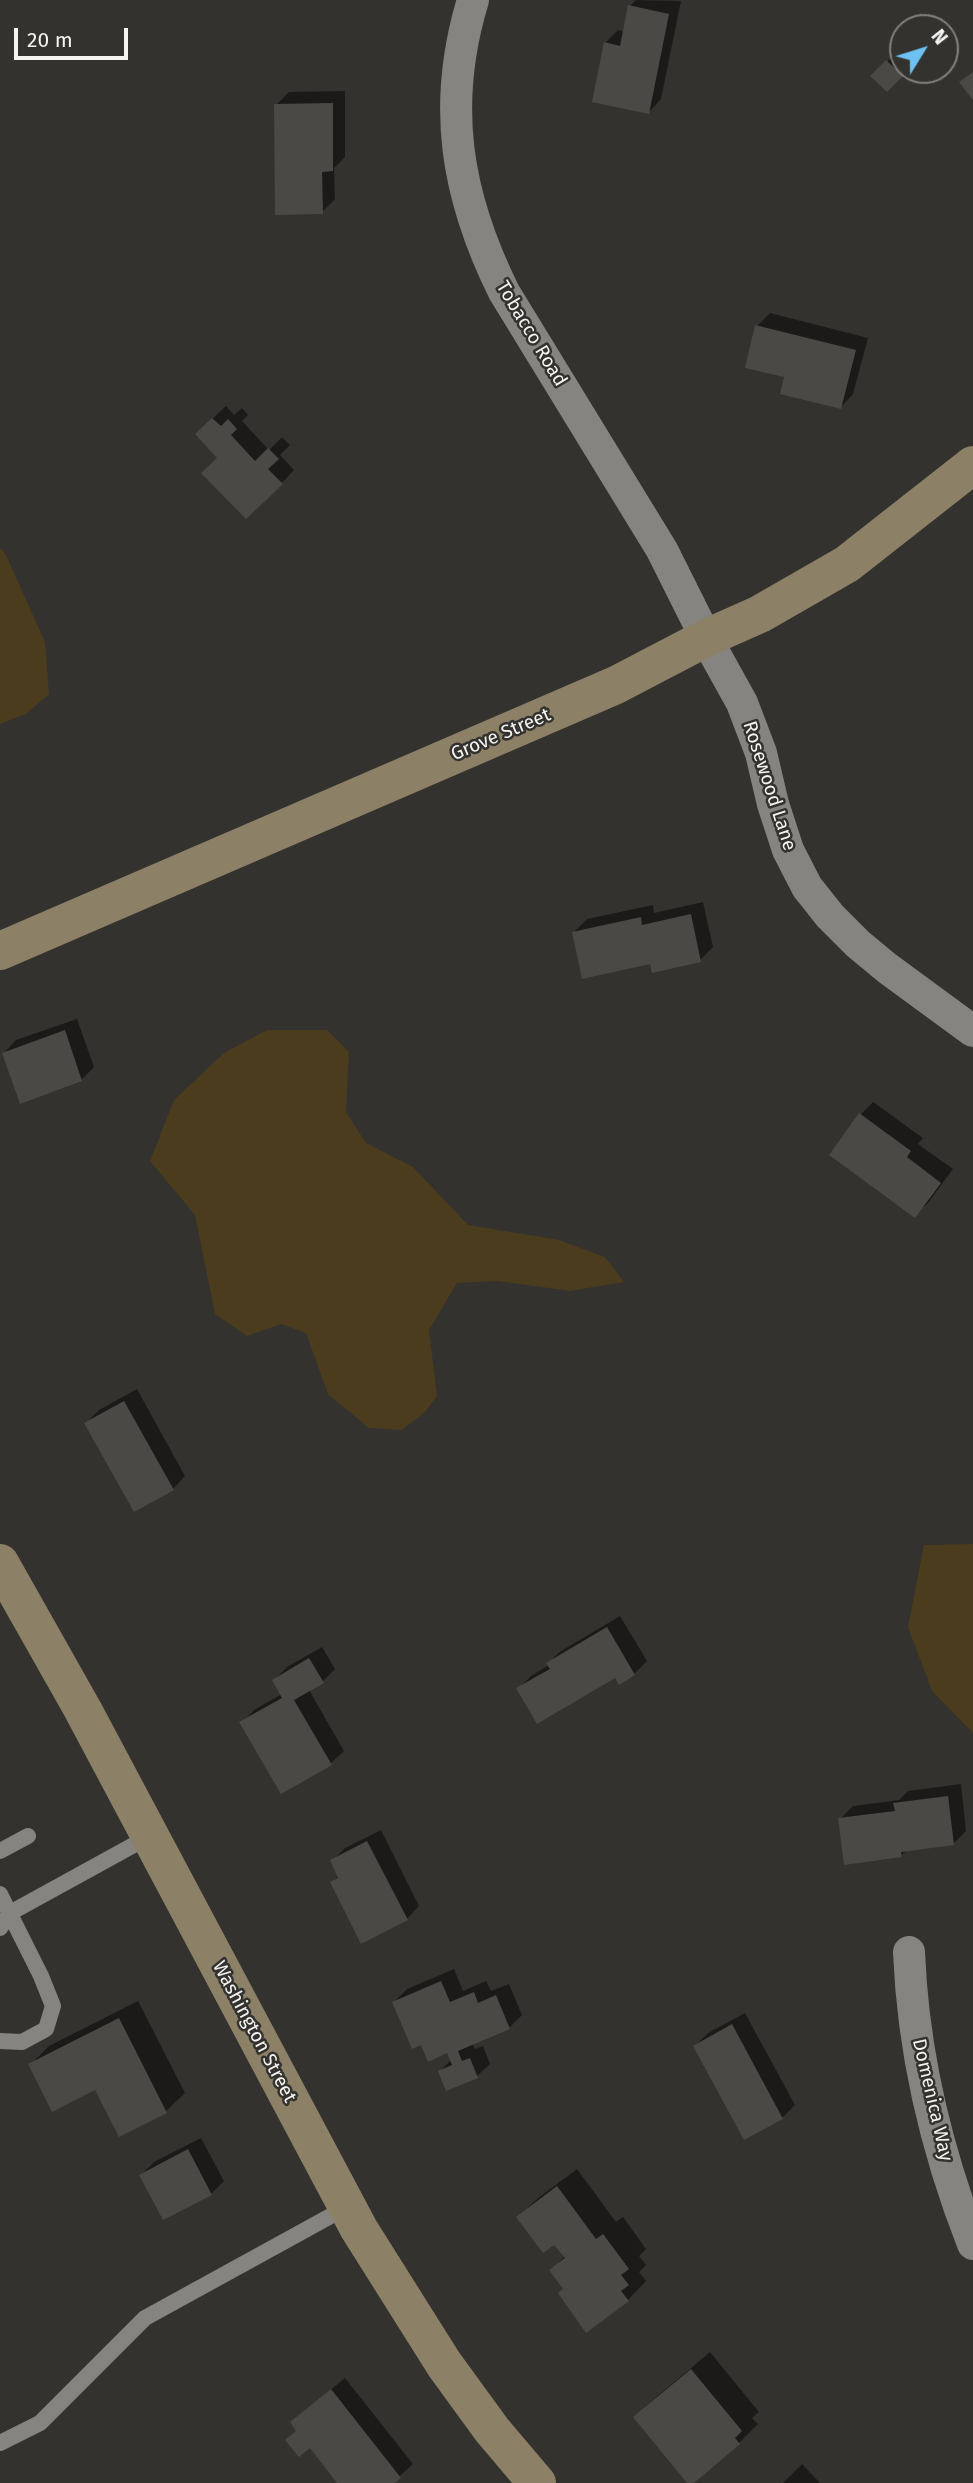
<!DOCTYPE html>
<html>
<head>
<meta charset="utf-8">
<style>
  body { margin:0 }
  #map { position:relative; width:973px; height:2483px; overflow:hidden; background:#34322f; font-family:"Fira Sans",sans-serif }
  canvas { display:block }
  .north { position:absolute; left:889px; top:14px; width:70px; height:70px; box-sizing:border-box; background:#34322f; border:2px solid #81807d; border-radius:50%; rotate:52deg; font-size:19px; font-weight:700; line-height:28px; text-align:center; color:#f4f4f2 }
  .north::after { content:''; display:block; margin:auto; width:24px; height:32px; background:#6dc2f3; clip-path:polygon(50% 0,100% 100%,50% 72%,0 100%) }
  .scale { position:absolute; left:14px; top:28px; width:114px; height:32px; box-sizing:border-box; border:4px solid #f4f4f2; border-top:0; padding-left:9px; font-size:21px; line-height:24px; white-space:nowrap; color:#f4f4f2; -webkit-text-stroke:5px #34322f; paint-order:stroke }
</style>
</head>
<body>
<div id="map">
<canvas width="973" height="2483"></canvas>
<div class="north">N</div>
<div class="scale">20 m</div>
</div>
<script>
const ctx = document.querySelector('canvas').getContext('2d');
ctx.lineJoin = 'round';
function paint(path, color) { ctx.fillStyle = color; ctx.fill(path, 'evenodd'); }
function trace(path, color, width, dash) { ctx.strokeStyle = color; ctx.lineWidth = width; ctx.lineCap = dash ? 'butt' : 'round'; ctx.setLineDash(dash || []); ctx.stroke(path); }
function label(font, color, halo, rows, align = 'center') {
  ctx.font = font + ' "Fira Sans",sans-serif'; ctx.lineWidth = 5; ctx.setLineDash([]); ctx.textBaseline = 'middle'; ctx.strokeStyle = halo; ctx.fillStyle = color; for (const [text, x, y, turn = 0] of rows) {
    ctx.save(); ctx.translate(x, y); ctx.rotate((+turn || 0) * Math.PI / 180); ctx.textAlign = isNaN(turn) ? turn : align; if (halo) ctx.strokeText(text, 0, 0); ctx.fillText(text, 0, 0); ctx.restore();
  }
}
paint(new Path2D(`
  M0,548L6,555L45,642L49,694L26,714L0,724Z
  M267,1030H327L349,1052L346,1112L366,1143L413,1167L468,1225L559,1240L605,1257L624,1282L570,1291L498,1281L457,1283L429,1330L437,1396L425,1412L402,1430L369,1428L328,1394L306,1333L281,1324L247,1336L215,1314L195,1215L150,1161L174,1100L224,1053Z
  M973,1544V1733L932,1691L908,1627L924,1545Z`), '#4a3c1d');
paint(new Path2D(`
  M636,0L681,1L661,99L649,112L605,43L618,30L625,32L630,6Z
  M894,55L903,64V70H906L887,90L873,76Z
  M345,91V157L334,168L335,199L322,212L276,105L289,92Z
  M770,313L868,338L853,394L841,407L786,376L757,326Z
  M226,406L234,415L242,408L248,415L242,421L269,450L282,437L290,445L280,455L294,470L282,483L219,457L210,421Z
  M703,902L713,947L700,960L652,962L574,932L587,919L653,905L654,913Z
  M77,1019L94,1067L81,1080L4,1053L16,1040Z
  M873,1102L923,1138L918,1144L953,1169L928,1203L915,1215L861,1114Z
  M137,1389L185,1476L173,1489L86,1423L99,1410Z
  M620,1616L647,1661L634,1674L519,1688L531,1676L549,1665L548,1663L561,1651Z
  M322,1647L335,1669L322,1682L309,1690L344,1751L331,1763L282,1792L242,1723L254,1710L282,1694L274,1680L287,1667Z
  M961,1784L966,1831L953,1844L908,1849L901,1856L840,1819L853,1806L899,1800L908,1791Z
  M381,1830L419,1906L407,1919L332,1882L339,1876L332,1861L345,1848Z
  M454,1969L463,1991L486,1981L491,1991L509,1984L522,2015L509,2028L472,2043L475,2049L483,2046L490,2064L477,2076L440,2071L452,2059L448,2051L422,2043L394,2002L407,1989Z
  M138,2001L185,2093L166,2111L120,2135L95,2088L30,2065L49,2046Z
  M745,2013L795,2105L782,2118L695,2046L708,2033Z
  M201,2138L224,2181L211,2194L141,2175L154,2162Z
  M577,2169L616,2222L623,2217L646,2249L639,2256L646,2265L639,2272L646,2281L628,2300L565,2288L552,2270L565,2256L555,2242L518,2217L537,2199Z
  M710,2352L759,2412L752,2418L758,2424L739,2443L689,2483L635,2418L654,2399Z
  M345,2378L413,2464L392,2483H339L292,2422Z
  M802,2464L820,2483H783Z`), '#0007');
paint(new Path2D(`
  M628,5L669,14L649,114L592,102L604,42L620,46Z
  M886,60L903,76L887,92L870,76Z
  M973,72V100L959,82Z
  M333,103V171L322,172L323,214L275,215L274,104Z
  M755,325L856,350L841,409L780,394L784,377L745,368Z
  M212,418L221,426L228,419L237,429L231,435L255,461L268,448L279,459L268,469L283,484L246,519L201,473L217,458L195,434Z
  M691,914L701,962L652,973L650,964L582,979L572,932L641,917L642,925Z
  M65,1030L82,1081L20,1104L2,1053Z
  M859,1113L911,1151L907,1157L941,1183L915,1218L829,1155Z
  M124,1401L174,1490L134,1512L84,1423Z
  M607,1627L635,1675L619,1685L615,1678L537,1724L516,1688L550,1669L546,1663Z
  M309,1658L324,1683L294,1700L332,1765L281,1794L239,1722L282,1698L272,1680Z
  M948,1796L954,1845L901,1852L902,1857L844,1865L838,1818L895,1811L893,1803Z
  M367,1841L408,1920L361,1944L330,1882L338,1878L330,1860Z
  M441,1981L450,2002L474,1992L478,2003L496,1995L510,2029L458,2051L462,2061L470,2058L478,2078L446,2091L438,2071L452,2065L447,2053L428,2062L421,2045L412,2049L392,2002Z
  M119,2018L167,2113L119,2137L95,2090L52,2112L28,2064Z
  M732,2024L783,2119L744,2140L693,2046Z
  M188,2149L212,2195L163,2220L139,2175Z
  M557,2186L596,2239L603,2234L629,2269L621,2275L629,2285L621,2291L629,2301L586,2333L558,2293L563,2289L549,2270L565,2258L554,2245L543,2253L516,2217Z
  M691,2369L742,2431L735,2438L740,2444L694,2483H687L633,2417Z
  M331,2389L401,2478L395,2483H337L310,2448L299,2457L285,2440L296,2431L290,2422Z`), '#4a4946');
trace(new Path2D(`
  M0,1851L28,1836
  M0,1894L41,1976L53,2006L46,2029L22,2042L0,2041
  M0,1928L10,1913L150,1836
  M0,2443L40,2423L145,2318L347,2207`), '#858480', 16);
trace(new Path2D(`
  M473,0C441,105 456,195 504,292L662,550L706,638L742,703L761,753L773,804L788,850L807,887L830,916L858,944L887,968L973,1031
  M909,1952C913,2052 937,2152 973,2244`), '#858480', 32);
trace(new Path2D(`
  M0,951L616,685L706,638L760,614L847,564L973,465
  M0,1563L83,1710L359,2229L444,2364L492,2430L537,2483`), '#8c8167', 38);
label('19px', '#f4f4f2', '#34322f', [
  ["Tobacco Road",531,334,59],
  ["Grove Street",501,735,-23],
  ["Rosewood Lane",769,786,72],
  ["Washington Street",254,2032,62],
  ["Domenica Way",932,2100,77]
]);
</script>
</body>
</html>
